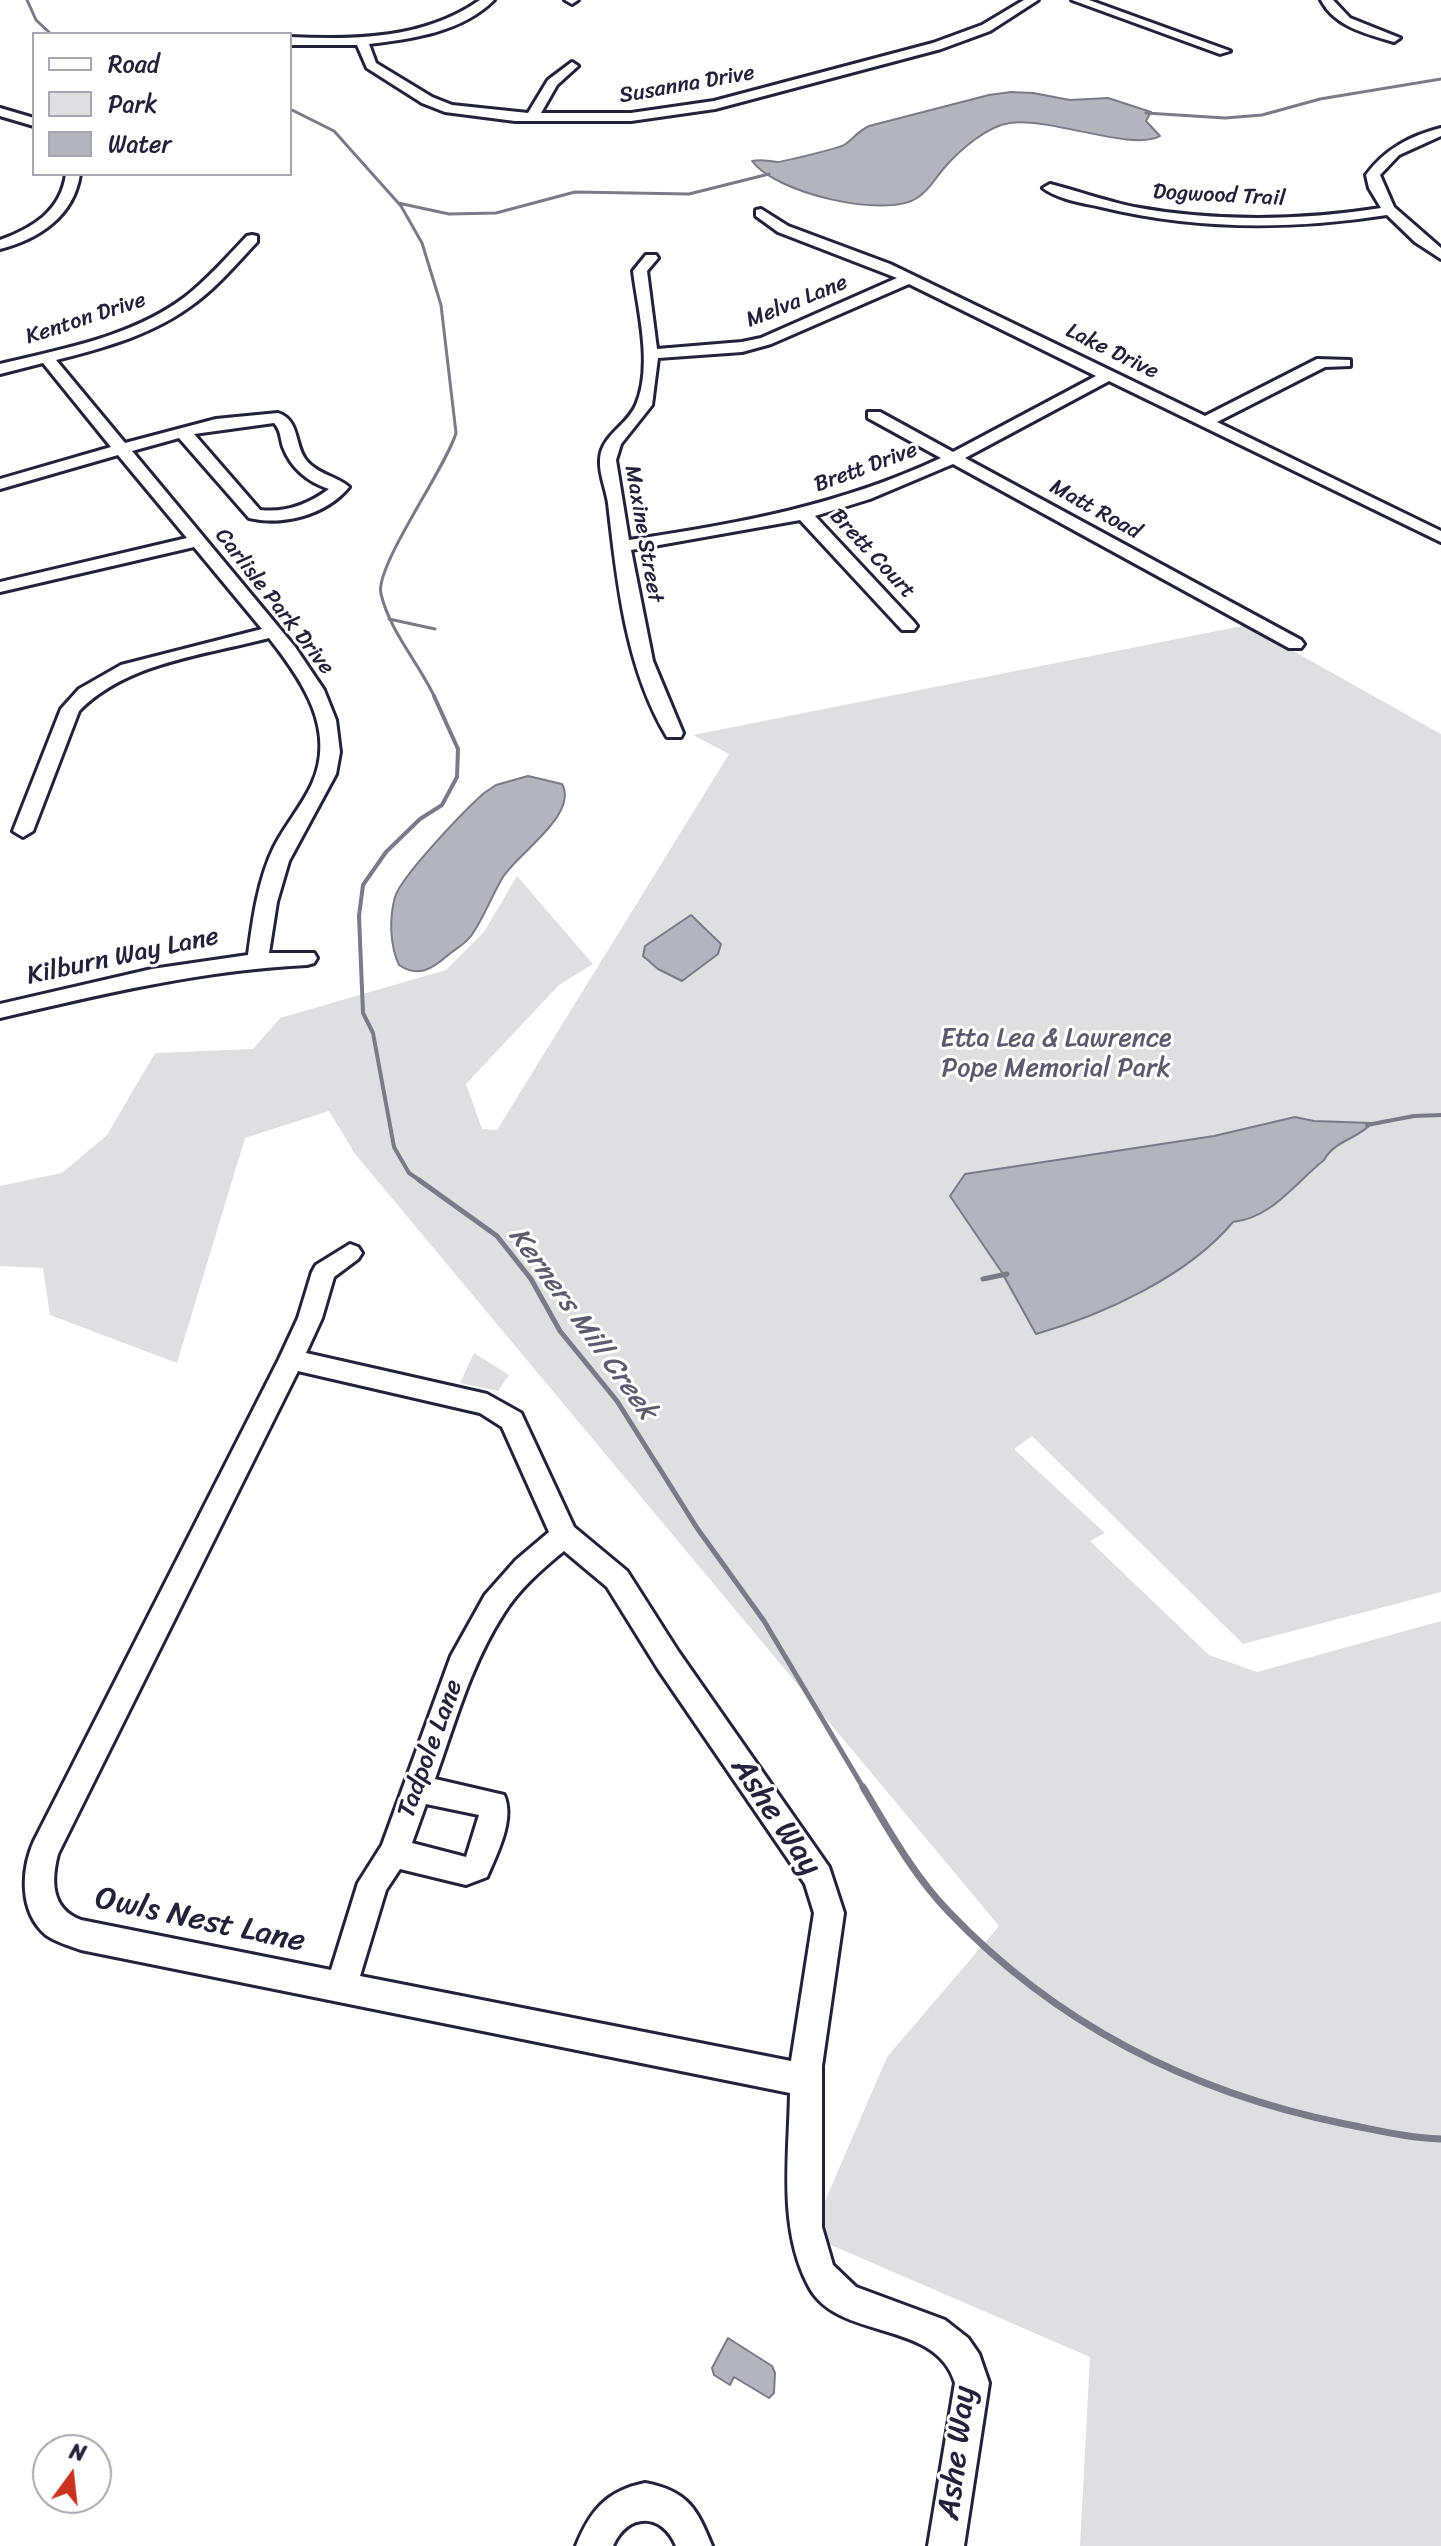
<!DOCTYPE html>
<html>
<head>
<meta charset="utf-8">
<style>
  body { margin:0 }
  #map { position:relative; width:1441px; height:2546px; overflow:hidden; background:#fff; font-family:Sriracha,sans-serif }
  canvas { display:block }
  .legend { position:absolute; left:32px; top:32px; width:260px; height:144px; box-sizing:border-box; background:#fff; border:2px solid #a7a7b1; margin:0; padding:10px 14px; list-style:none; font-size:24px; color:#22223b }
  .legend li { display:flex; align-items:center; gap:16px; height:40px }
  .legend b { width:40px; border:2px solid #a7a7b1 }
  .north { position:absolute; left:32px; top:2434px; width:80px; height:80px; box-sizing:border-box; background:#fff; border:2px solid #a7a7b1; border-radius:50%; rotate:15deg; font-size:22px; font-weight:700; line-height:32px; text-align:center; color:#22223b }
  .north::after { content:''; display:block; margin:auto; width:28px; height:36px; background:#c8321e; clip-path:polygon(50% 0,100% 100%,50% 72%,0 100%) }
</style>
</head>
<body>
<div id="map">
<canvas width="1441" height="2546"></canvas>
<ul class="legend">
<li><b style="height:10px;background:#fff"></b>Road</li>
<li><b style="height:22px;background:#dfdfe2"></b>Park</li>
<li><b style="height:22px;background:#b4b4bc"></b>Water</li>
</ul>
<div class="north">N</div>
</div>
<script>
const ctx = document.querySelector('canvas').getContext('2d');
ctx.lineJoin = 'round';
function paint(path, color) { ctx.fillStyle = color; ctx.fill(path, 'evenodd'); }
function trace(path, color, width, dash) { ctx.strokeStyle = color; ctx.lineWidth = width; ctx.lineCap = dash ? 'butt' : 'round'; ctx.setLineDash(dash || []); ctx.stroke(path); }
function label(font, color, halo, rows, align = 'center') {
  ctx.font = font + ' Sriracha,sans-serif'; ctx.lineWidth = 6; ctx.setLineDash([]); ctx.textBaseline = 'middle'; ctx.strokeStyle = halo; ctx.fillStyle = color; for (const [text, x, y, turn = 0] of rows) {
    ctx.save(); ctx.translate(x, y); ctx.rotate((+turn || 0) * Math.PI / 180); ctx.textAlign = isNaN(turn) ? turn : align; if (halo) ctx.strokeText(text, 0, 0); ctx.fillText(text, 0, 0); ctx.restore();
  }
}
paint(new Path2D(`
  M1247,625L1441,734V1592L1243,1644L1032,1436L1014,1449L1105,1533L1090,1541L1209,1655L1257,1672L1441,1621V2546H1080L1090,2357L810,2236L887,2057L999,1926L355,1154L329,1111L245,1138L177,1363L50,1315L43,1268L0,1266V1186L62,1173L107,1135L155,1053L253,1049L280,1018L446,970L484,932L517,876L593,964L559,985L466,1084L482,1129L497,1130L729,754L693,735Z
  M474,1353L509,1375L498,1391L460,1383Z`), '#dfdfe2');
const water = new Path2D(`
  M1011,92L1033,93L1070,100L1108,98L1151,112L1146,121L1160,136C1133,152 1050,117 1010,123C987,126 960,150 945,167C935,178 930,190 917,198C885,219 775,193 752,161C762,159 767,161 777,162C782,162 839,148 844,145C853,139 857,132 869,126L989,95Z
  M528,776L562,784C579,814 517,854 503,877C491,897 484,918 471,936C464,945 455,949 447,956C432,969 418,978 399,965C390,946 389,918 395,897C402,875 465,810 484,793L496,785Z
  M691,915L721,944L718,954L682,981L658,969L643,956L645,946Z
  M1295,1117L1314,1121L1372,1123C1358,1139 1335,1140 1324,1160C1295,1183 1272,1218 1233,1222C1188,1276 1103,1315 1036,1334L1001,1271L950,1196L965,1174L1214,1136Z
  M728,2338L772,2366L775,2373L774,2393L769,2398L734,2377L730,2385L714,2375L712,2368Z`);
paint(water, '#b4b4bc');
trace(water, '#7a7a88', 2);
trace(new Path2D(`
  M27,0L36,20L51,34
  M290,109L334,131L401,206L422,243L441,305L456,433C446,468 374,567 381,594C390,632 419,663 435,698
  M1146,113L1225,118L1262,115L1320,99L1441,79
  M398,203L449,214L496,213L575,192L689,194L769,174
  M389,619L435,629`), '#7a7a88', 3);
trace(new Path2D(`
  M1367,1125L1414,1116L1441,1115
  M422,1182L409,1173L394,1147L373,1033L363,1013L359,916L363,885L386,852L420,819L442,805L457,777L458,749L434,696`), '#7a7a88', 4);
trace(new Path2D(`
  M419,1180L497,1236L531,1279L560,1331L617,1401L697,1528L764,1621L864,1789
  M983,1279L1007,1274`), '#7a7a88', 5);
trace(new Path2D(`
  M863,1787C888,1829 914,1876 949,1912C1057,2025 1193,2093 1345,2124C1377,2130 1408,2138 1441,2139`), '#7a7a88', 7);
const minor = new Path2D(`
  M480,0H494C462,32 412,39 369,44L376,63L432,97L452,105L528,113L548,80L572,62L578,66L557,85L541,113H631L714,101L933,43L982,25L1024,0H1038L990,31L941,49L715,109L631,121H515L445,112L422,103L367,68L357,45H290V37C355,40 425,39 480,0Z
  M565,0H578L572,4Z
  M1072,0H1089L1230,51L1220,54Z
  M1321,0H1333L1350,18L1400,38L1394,42C1367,34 1335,27 1321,0Z
  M0,108L34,118V126L0,116Z
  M1441,128V136L1399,155L1380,175L1394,207L1441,248V259L1415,242L1387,215C1290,230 1196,230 1101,207C1083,203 1057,199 1043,188L1050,184C1078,191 1105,201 1134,207C1216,222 1299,221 1381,208L1369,188L1366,175C1385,149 1410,136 1441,128Z
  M66,174H80C74,216 39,239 0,249V240C33,228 61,211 66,174Z
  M761,209L788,226L890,264L1205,416L1317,359L1350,360V366L1325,367L1217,422L1441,531V542L1109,381L965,458L1301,640L1304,644L1301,648H1289L953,464L870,499L815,516L914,622L917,626L914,630H902L800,520L631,550L653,661L683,733L681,737H667C625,667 617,580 608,503C606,489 599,474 600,460C601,435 627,426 636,405C653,366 638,311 633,271L646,255H656L658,258L647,271L657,349L742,342L761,338L897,278L778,232L756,216V210ZM909,284L1096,376L953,452L880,412H868V418L941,458C841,505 738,524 629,540L616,460L621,444L652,405L658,358L742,352L771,344Z
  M252,235L257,236V242C237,263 218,286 195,303C155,334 104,348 56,360L125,443L216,419L278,413C300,420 294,445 306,460C318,475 337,476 349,487C326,515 283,526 249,518L179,438L132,451L295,647L324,690L336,720L340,752L336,774L289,861L277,902L269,953H314L317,958L314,963L307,965C202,970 102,994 0,1018V1004L152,969L248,955C253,918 258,880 274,847C285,825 302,806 312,784C337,730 302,680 269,638C205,655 127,662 79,711L33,831L23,837L13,831L61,709L79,689L121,665L262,629L194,547L0,592V582L187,538L118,455L0,489V479L111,447L43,363L0,374V364C62,349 132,337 185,297C208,279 227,257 247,236ZM274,423C281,430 280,438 283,447C291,468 308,482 329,489C309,504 286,513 260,510L194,434Z
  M350,1244L358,1247L362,1253L358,1259L334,1277L322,1318L306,1353L487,1394L521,1413L574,1527L627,1571L678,1651L829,1867L844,1913L822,2066V2227L833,2265L856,2287L945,2320L968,2338L979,2354L989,2383L964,2546H928L955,2383C936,2318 836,2342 808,2285C778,2227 789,2156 790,2093L81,1950C70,1946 56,1942 46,1935C19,1912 21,1870 34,1841L279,1359L298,1318L312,1272L316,1265ZM298,1371L480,1413L502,1427L549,1532L516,1560L485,1595L451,1656L382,1845L358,1883L331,1970L81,1920C51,1909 51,1881 58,1854ZM564,1551L607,1587L658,1669L805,1884L814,1913L791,2061L360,1976L386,1890L400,1869L466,1885L487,1877C497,1854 515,1819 504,1795L435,1779C455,1723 471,1664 504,1613C519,1589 542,1569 564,1551ZM426,1804L479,1815L466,1857L412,1843Z
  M645,2483C688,2491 697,2509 712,2546H676C662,2512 627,2513 613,2546H576C590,2511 606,2491 645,2483Z`);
trace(minor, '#22223b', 6);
paint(minor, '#fff');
label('22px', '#22223b', '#fff', [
  ["Susanna Drive",687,85,-10],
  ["Dogwood Trail",1219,196,3],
  ["Melva Lane",797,302,-22],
  ["Kenton Drive",86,319,-18],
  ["Lake Drive",1112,352,26],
  ["Brett Drive",866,468,-20],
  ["Matt Road",1095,510,29],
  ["Maxine Street",643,534,80],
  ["Brett Court",872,554,47],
  ["Carlisle Park Drive",274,602,52]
]);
label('26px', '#22223b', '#fff', [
  ["Kilburn Way Lane",123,957,-12],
  ["Tadpole Lane",431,1749,-70]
]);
label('26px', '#5b5b6d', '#fff', [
  ["Etta Lea & Lawrence",1056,1039],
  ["Pope Memorial Park",1056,1069]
]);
label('italic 28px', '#5c5c6f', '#fff', [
  ["Kerners Mill Creek",582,1324,54]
]);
label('32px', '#22223b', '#fff', [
  ["Ashe Way",775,1817,56],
  ["Owls Nest Lane",200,1921,12],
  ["Ashe Way",958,2453,-83]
]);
</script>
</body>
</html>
